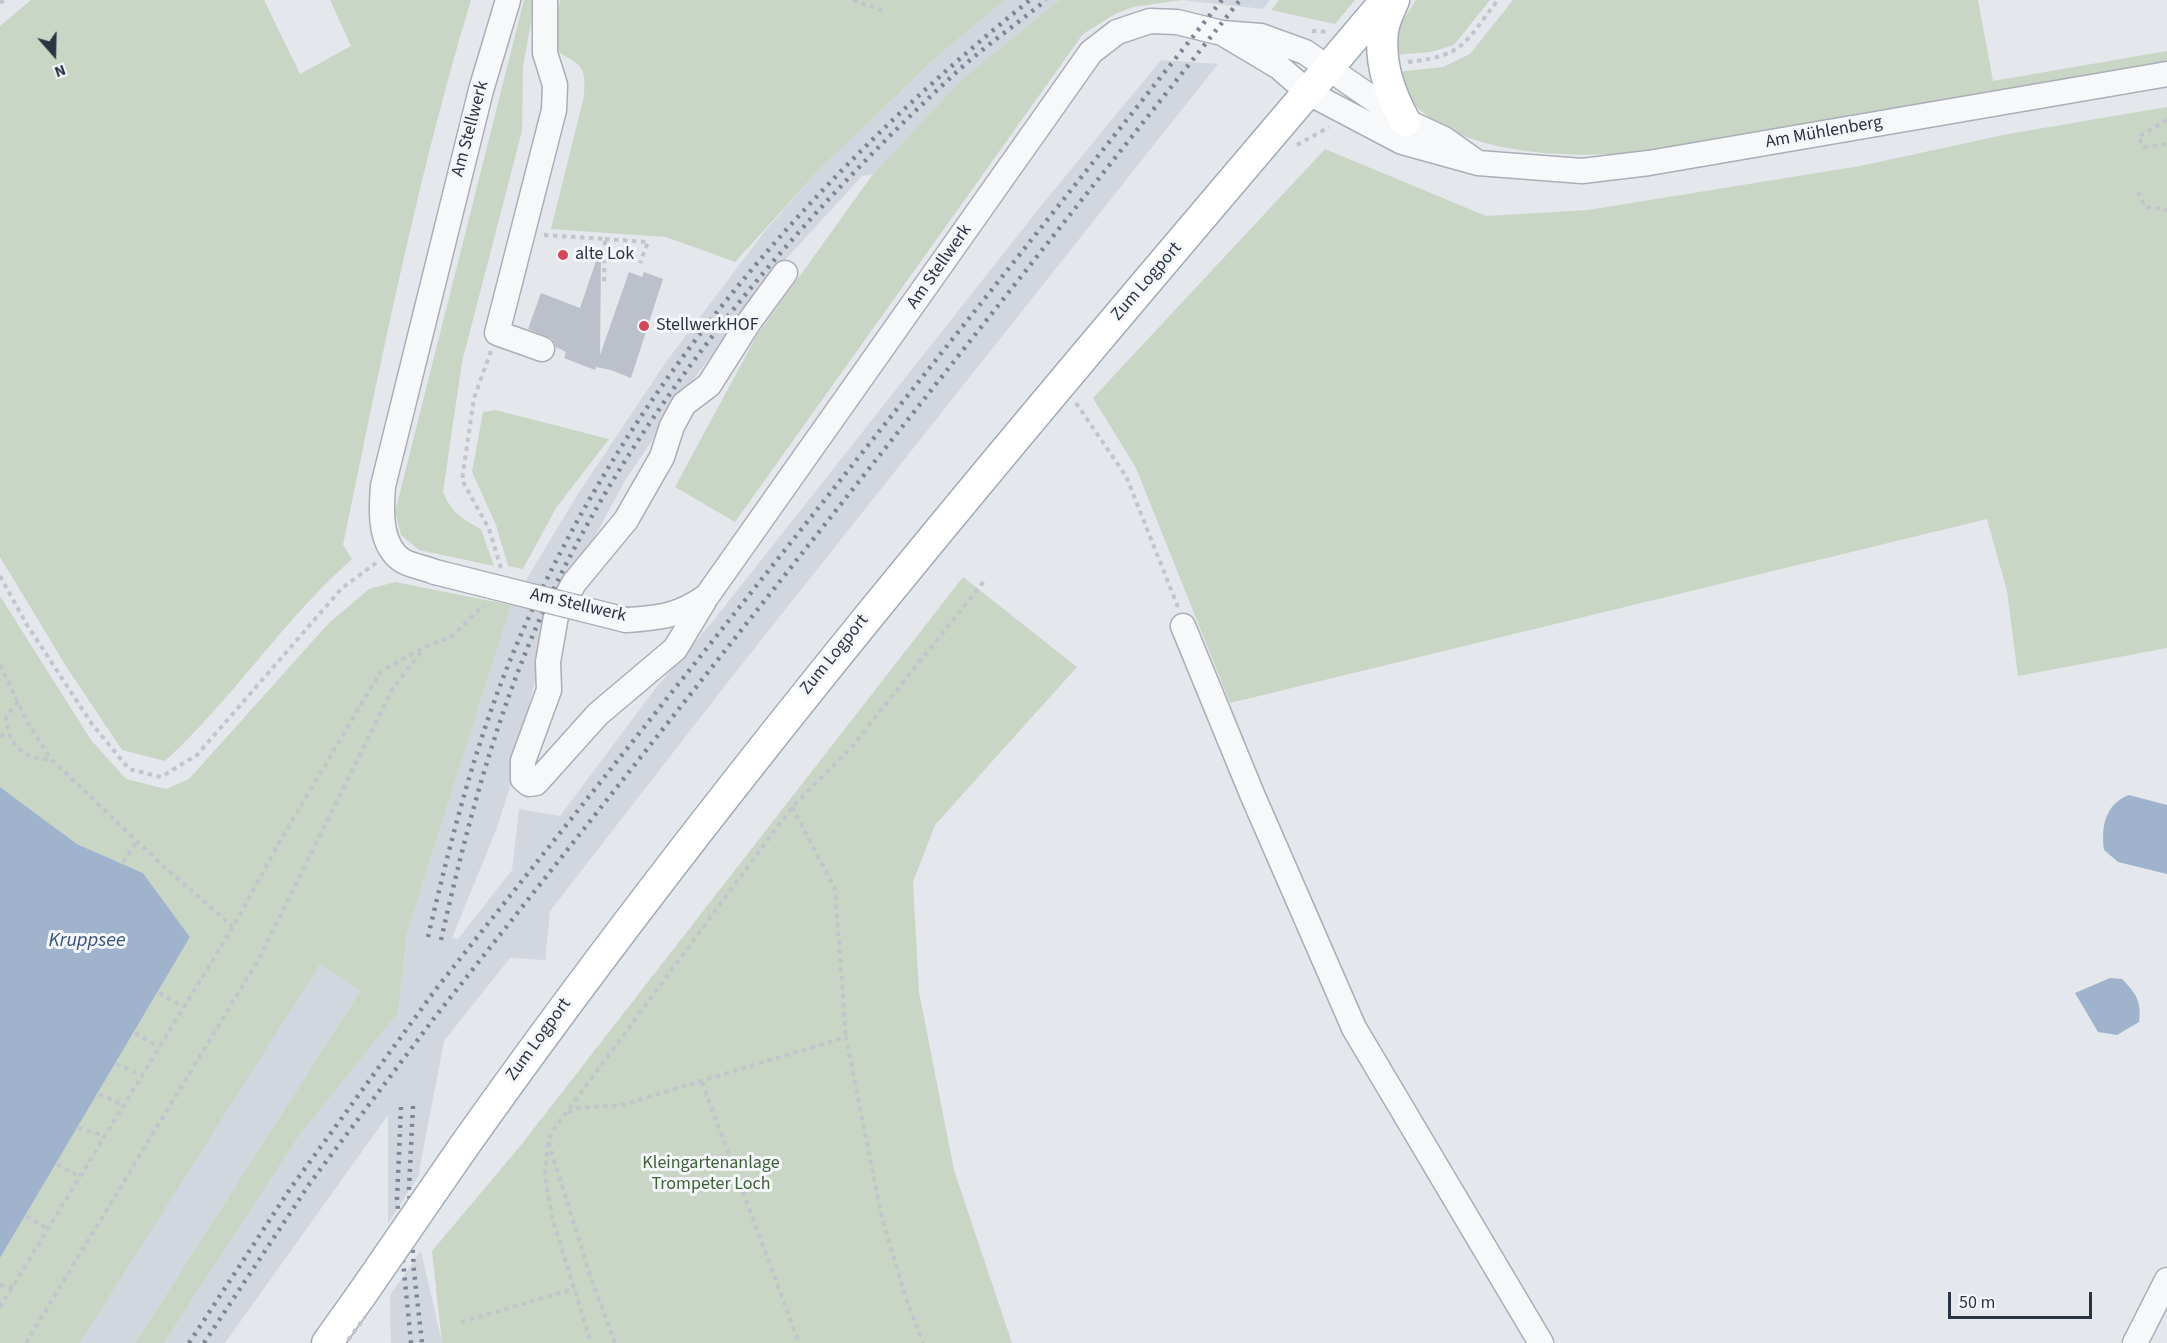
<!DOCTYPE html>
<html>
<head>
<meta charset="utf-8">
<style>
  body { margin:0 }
  #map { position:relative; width:2167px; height:1343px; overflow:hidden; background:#e4e7ec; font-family:"Source Sans 3",sans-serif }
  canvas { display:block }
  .north { position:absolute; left:24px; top:24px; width:60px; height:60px; -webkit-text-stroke:4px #f4f6f9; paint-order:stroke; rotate:160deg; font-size:16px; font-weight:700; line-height:24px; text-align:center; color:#2b3445 }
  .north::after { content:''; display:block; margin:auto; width:21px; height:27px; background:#2b3445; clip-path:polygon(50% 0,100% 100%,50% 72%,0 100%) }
  .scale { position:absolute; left:1948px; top:1292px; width:144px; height:27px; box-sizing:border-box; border:3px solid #2b3445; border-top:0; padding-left:8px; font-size:18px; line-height:21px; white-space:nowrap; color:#2b3445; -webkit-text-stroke:4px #f4f6f9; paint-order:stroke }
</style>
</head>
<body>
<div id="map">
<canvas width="2167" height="1343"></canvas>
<div class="north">N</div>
<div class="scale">50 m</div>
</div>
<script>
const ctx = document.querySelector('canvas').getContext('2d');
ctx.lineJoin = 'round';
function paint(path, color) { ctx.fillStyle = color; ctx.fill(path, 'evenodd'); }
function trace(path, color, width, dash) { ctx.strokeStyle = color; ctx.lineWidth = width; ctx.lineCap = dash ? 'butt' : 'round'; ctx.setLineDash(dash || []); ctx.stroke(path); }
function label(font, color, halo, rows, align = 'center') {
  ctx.font = font + ' "Source Sans 3",sans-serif'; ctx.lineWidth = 6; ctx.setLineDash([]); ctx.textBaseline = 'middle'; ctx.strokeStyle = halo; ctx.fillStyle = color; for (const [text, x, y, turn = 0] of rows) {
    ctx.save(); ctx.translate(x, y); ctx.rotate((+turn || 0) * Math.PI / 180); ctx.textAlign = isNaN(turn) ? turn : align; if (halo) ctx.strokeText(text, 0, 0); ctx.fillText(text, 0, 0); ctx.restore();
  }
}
paint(new Path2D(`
  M1005,0H1059L961,80L873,174L862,176L776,270L693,380L626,479L549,620L511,784L496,830L452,938L458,939L512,870L519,809L560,816L655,689L713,621L1045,201L1161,60L1218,64L731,678L550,911L545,960L510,958L444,1041L418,1177L388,1223V1115L225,1343H164L299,1136L398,1013L407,933L511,605L578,494L666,362L765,231L818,171L931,62Z
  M1182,0H1270L1263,9Z
  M319,963L360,991L135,1343H80Z
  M421,1251L442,1343H391L390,1295Z`), '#d2d6de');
paint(new Path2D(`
  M31,0H264L300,74L351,46L330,0H471C417,178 381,362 343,545L352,559C283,620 233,699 165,761L122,750L66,666L0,557V26Z
  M524,0H535L523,67L522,131L462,362L443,492C451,512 462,519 481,529L494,566L419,550L401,535L395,512Z
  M560,0H1005L931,62L818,171L735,262L666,237L551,229L584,96C586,64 582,67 557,51L553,37Z
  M1059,0H1182L1133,7L1115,14L1083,34L735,522L675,487L756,337L873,174L961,80Z
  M1279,0H1355L1335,24L1271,10Z
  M1416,0H1490L1454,45L1431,52L1394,55L1396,31Z
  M1513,0H1978L1993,81L2167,51V65L1651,151C1582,159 1455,159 1408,97C1403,90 1400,80 1397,72L1443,67L1470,54Z
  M2167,107V648L2018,676L2007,591L1987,519L1230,703L1136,468L1093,398L1325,149L1486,216L1588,210L1860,166L2008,134Z
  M495,410L609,439L556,508L523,569L508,566L496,525L472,472L483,412Z
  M963,577L1077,667L935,825L913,882L919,992L954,1170L1012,1343H442L432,1251L521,1145Z
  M395,582L511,605L407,933L398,1013L299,1136L164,1343H135L360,991L320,964L80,1343H0V1258L190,937L143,873L77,844L0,787V596L91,740L126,779L166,789L189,779L328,624L369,589Z`), '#c9d6c5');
paint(new Path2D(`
  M0,787L77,844L143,873L190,937L0,1258Z
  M2129,795L2167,805V874L2118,862L2104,850C2101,827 2105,804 2129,795Z
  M2110,978L2122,979C2136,993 2142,1002 2139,1022L2117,1035L2098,1032L2075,993Z`), '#9fb4cc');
paint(new Path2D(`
  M598,255L601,256L600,355L629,272L642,277L644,272L663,279L631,378L611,370L596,367L595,370L564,358L566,352L556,347L552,339L528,329L541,293L580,308Z`), '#bbc0ca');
const minor = new Path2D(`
  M1227,36L1279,67L1309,93L1402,142L1478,163L1582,171L1649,163L2167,74
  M542,349L497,333L554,110L555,85L545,53V0
  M435,572C426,568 412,566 403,561C379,546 381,510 383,486L481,90L508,0
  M704,601L675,649L598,714L536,783L529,784L523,779V761L549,690L548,662L556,616L574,583L626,520L662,457L672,426L684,404L709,385L749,322L785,273
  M626,620C660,618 679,616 707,596L1091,52L1117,32L1150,21L1177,22L1222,33L1261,36L1305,52L1405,121L1444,139L1478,163
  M1183,626L1252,794L1354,1028L1541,1343
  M2135,1343L2167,1280`);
const major = new Path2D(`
  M1394,0C1390,10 1384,21 1383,31C1379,63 1390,94 1405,121
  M462,1149C746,747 1068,375 1386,0
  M327,1343L362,1294`);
trace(minor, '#a9aeb7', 27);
trace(major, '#a3abb8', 33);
trace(new Path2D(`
  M853,0L886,12
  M0,3L4,0
  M1312,31L1328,32
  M1408,62C1465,56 1465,42 1498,0
  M2167,120L2138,137L2144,147L2167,144
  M1297,145L1329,127
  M2138,192L2145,207L2167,210
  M544,235L605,239L604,284
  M605,239L648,242L640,263
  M491,351L474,398L462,480L489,529L501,568
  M1076,403L1126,476L1178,607
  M0,576L27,625L92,724L129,769L161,777L197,755L342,588L376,563
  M0,665L29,725L51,759L161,864L233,927
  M18,702L6,717C8,744 23,760 50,759
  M0,736L7,733
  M792,807L835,889L846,1037
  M123,862L137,841
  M159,993L183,1007
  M135,1033L159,1047
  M116,1064L142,1075
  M702,1082L799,1343
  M99,1094L123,1105
  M568,1112L578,1108L622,1105L846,1037L881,1214L905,1296L923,1343
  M78,1128L105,1136
  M548,1143L545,1177L552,1217L591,1343
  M57,1164L80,1177
  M26,1216L48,1229
  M0,1285L13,1287
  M0,1307L233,927L280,841L381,671L425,647L452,636L484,605
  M461,1322L574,1289
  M26,1343L260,957L393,688L423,650
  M615,1343L591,1278L548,1141L554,1129L792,807L850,749L984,581`), '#c2c5cb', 4, [4.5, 4.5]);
trace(minor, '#f7f8fa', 24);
trace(major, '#fff', 30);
trace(new Path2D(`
  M428,937C450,843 474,748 511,658C620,396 811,176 1030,0
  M441,940C462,847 486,753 521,664C609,439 784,230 961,68C988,44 1018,23 1046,0
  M413,1106L409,1189L414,1271L422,1343
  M401,1107L397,1199L411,1343
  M189,1343L290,1189L436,989L1222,0
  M204,1343L310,1183L435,1017L1240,0`), '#7d8696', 4.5, [3, 6]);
const minorBridge = new Path2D(`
  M435,572L626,620`);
const majorBridge = new Path2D(`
  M362,1294L462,1149`);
trace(minorBridge, '#a9aeb7', 27, []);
trace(majorBridge, '#a3abb8', 33, []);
trace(new Path2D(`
  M348,1340L365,1317`), '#c2c5cb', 4, [4.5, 4.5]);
trace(minorBridge, '#f7f8fa', 24);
trace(majorBridge, '#fff', 30);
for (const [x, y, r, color] of [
  [563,255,6,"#d1495b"],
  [644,326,6,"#d1495b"]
]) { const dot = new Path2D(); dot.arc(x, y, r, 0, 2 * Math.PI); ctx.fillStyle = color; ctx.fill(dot); trace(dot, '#f4f6f9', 2); }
label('18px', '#2b3445', '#f4f6f9', [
  ["Am Stellwerk",471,129,-75],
  ["Am Mühlenberg",1824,133,-10],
  ["Am Stellwerk",940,267,-55],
  ["Zum Logport",1147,282,-49],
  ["Am Stellwerk",578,606,13],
  ["Zum Logport",835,655,-51],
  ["Zum Logport",539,1040,-54]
]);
label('18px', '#2b3445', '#f4f6f9', [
  ["alte Lok",575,255],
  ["StellwerkHOF",656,326]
], 'left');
label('18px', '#3f6138', '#f4f6f9', [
  ["Kleingartenanlage",711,1164],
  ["Trompeter Loch",711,1185]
]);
label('italic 20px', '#34527a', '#f4f6f9', [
  ["Kruppsee",87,942]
]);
</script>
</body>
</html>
